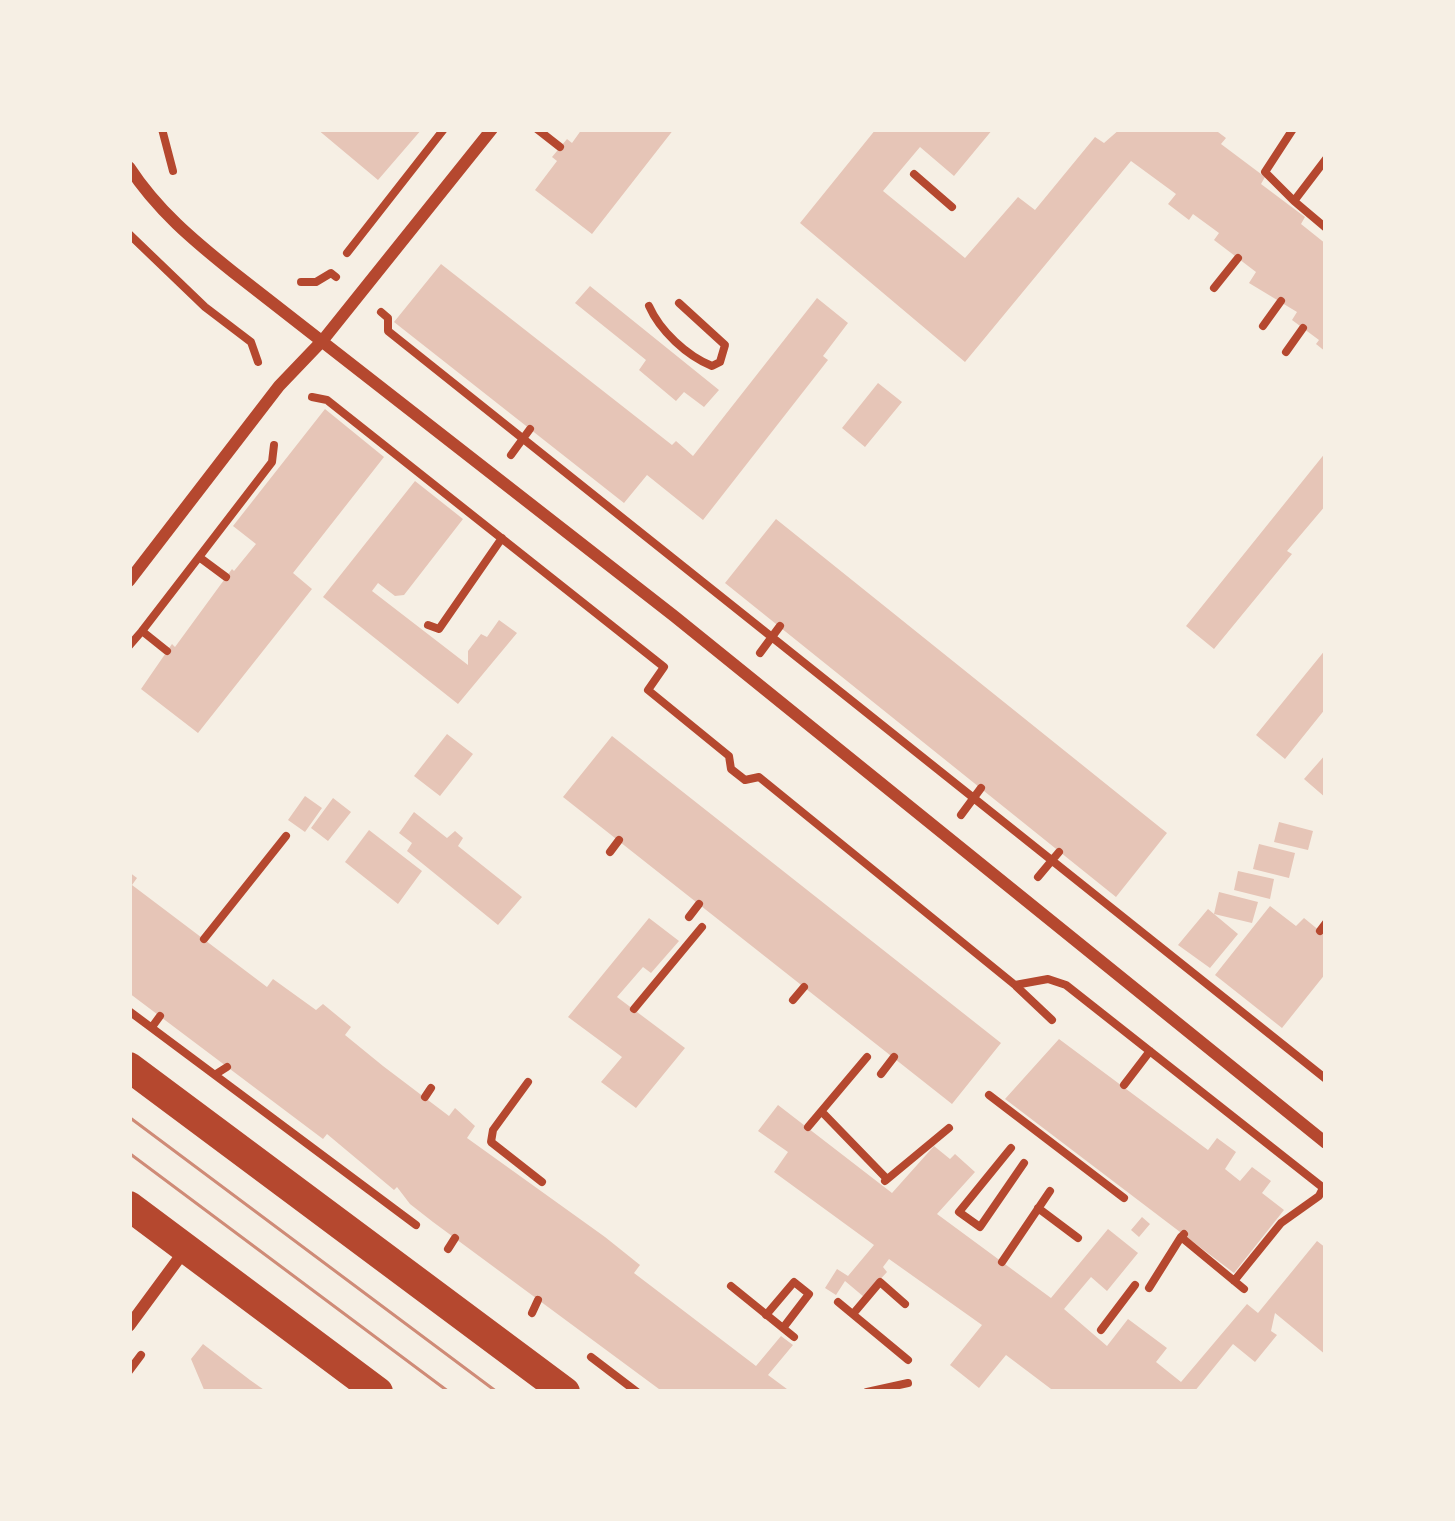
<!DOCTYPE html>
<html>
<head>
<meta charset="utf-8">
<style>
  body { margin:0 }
  #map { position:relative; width:1455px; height:1521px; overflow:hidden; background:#f6efe4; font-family:"Varela Round",sans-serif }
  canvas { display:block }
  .frame { position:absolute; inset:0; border:132px solid #f6efe4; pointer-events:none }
</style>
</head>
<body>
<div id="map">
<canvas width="1455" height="1521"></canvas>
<div class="frame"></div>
</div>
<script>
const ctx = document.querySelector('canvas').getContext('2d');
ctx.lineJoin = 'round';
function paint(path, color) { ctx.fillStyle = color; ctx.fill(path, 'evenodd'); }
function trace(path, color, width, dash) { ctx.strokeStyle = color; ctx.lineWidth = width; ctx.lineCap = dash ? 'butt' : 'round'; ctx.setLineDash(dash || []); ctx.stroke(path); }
paint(new Path2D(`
  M317,129H422L378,180Z
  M582,129H674L592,234L535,190L557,161L552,157L567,139L572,143Z
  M876,129H993L954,176L920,147L883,191L965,258L1018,197L1035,210L1095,137L1104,143L1120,129H1214L1226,138L1221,144L1265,177L1261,184L1305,217L1301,224L1326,244V352L1316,344L1319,340L1292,320L1297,312L1249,283L1256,272L1214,240L1219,233L1193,214L1189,220L1168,204L1176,194L1131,161L965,362L800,223Z
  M441,264L672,445L676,441L693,456L817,298L848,323L823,356L828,360L703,520L647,475L624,503L394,322Z
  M590,286L719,390L704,407L684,392L676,401L639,370L646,360L575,303Z
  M878,383L902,402L865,447L842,428Z
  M325,409L384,457L293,573L312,589L198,733L141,689L172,644L175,647L232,569L234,571L256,544L233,526Z
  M1326,452V505L1287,551L1292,554L1214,649L1186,626Z
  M415,481L463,519L404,595L395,596L378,583L372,591L468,665V651L481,634L487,637L499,620L517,633L458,704L323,597Z
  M776,519L1167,833L1116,897L725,583Z
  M1326,649V708L1285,759L1256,735Z
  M447,734L473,754L440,796L414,776Z
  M612,736L1001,1043L952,1104L563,797Z
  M1326,754V798L1304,779Z
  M305,796L322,808L305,832L288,820Z
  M333,798L351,812L328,841L311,828Z
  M414,812L447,838L455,831L463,838L458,846L522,897L498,925L407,851L412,843L399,833Z
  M1279,822L1313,831L1308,850L1274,842Z
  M369,830L422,871L398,904L345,862Z
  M1259,844L1295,853L1289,878L1253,869Z
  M1238,871L1274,879L1270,899L1234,890Z
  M129,872L137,878L132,885L267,987L273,979L316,1010L323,1004L351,1027L345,1035L383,1066L449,1116L455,1108L475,1126L467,1138L605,1237L640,1265L634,1273L756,1366L781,1336L793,1345L768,1375L791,1392H663L433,1222L410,1204L397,1187L394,1190L327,1134L323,1139L129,993Z
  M1219,892L1258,902L1252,923L1214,914Z
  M1270,906L1296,926L1304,918L1326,936V973L1282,1028L1215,975Z
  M1208,909L1238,934L1210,968L1178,945Z
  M649,918L679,941L651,973L643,967L617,997L685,1048L636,1108L601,1082L622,1057L568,1017Z
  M1059,1039L1208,1150L1217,1138L1236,1152L1225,1169L1240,1181L1252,1167L1271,1181L1262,1193L1284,1210L1234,1273L1005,1099Z
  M778,1105L892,1193L934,1146L950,1159L955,1154L975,1172L937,1214L1051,1298L1108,1229L1138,1253L1107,1291L1091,1277L1064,1309L1107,1346L1128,1319L1167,1348L1156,1362L1181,1382L1247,1304L1258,1313L1317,1241L1326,1248V1355L1275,1313L1271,1331L1277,1335L1255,1362L1233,1344L1194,1392H1055L1006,1355L979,1388L950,1365L982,1325L889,1259L883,1267L887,1272L864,1297L845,1281L836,1295L825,1288L837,1269L848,1276L874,1245L774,1172L788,1152L758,1131Z
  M1142,1217L1150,1224L1139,1237L1131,1230Z
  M203,1344L250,1380L267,1392H205L191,1359Z`), '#e6c5b7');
trace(new Path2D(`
  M162,129L173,171
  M537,129L560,147
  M1293,129L1265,172L1294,201
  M1326,159L1294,201L1326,228
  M914,174L952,207
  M129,234L205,307L251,342L258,362
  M347,253L444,129
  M301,282H316L331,273L336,277
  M1214,288L1238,258
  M649,306C660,331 687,356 712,366L720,362L725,345L679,303
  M381,312L388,318V331L1326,1079
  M1263,326L1281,301
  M1286,352L1303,328
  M312,397L327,400L664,667L648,690L729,756L731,769L745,780L759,777L1015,985L1048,979L1066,985L1326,1190
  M511,455L530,429
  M199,557L272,462L274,445
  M428,625L439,629L502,538
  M142,631L199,557L226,577
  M129,646L142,631L167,651
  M760,653L780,626
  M961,815L981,788
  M610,852L619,840
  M1038,877L1059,852
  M689,917L699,904
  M1320,931L1326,923
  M204,939L286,836
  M1016,986L1052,1020
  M793,1000L804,987
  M634,1009L702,927
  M129,1011L416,1225
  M152,1027L160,1016
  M216,1074L227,1067
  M881,1074L894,1057
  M528,1082L493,1130L491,1142L542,1182
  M1124,1085L1150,1051
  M989,1095L1124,1198
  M425,1097L431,1088
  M822,1112L887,1179
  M808,1127L867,1057
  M1011,1148L959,1212L980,1227L1024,1163
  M885,1181L949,1128
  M1038,1208L1078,1238
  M1184,1234L1181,1237L1244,1289
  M448,1249L455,1238
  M1002,1262L1050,1191
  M1234,1281L1281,1223L1319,1196L1323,1188
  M731,1286L794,1337
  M1149,1288L1181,1237
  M838,1302L908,1360
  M532,1313L538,1300
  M853,1314L880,1282L905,1304
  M766,1315L794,1282L809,1294L783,1328
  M1101,1330L1135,1285
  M591,1357L637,1392
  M129,1371L141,1355
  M867,1392L908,1383`), '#b5482f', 8);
trace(new Path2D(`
  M129,167C157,210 193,240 233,272L674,616L1326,1143
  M129,581L279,386L323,340L492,129
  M129,1326L185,1250`), '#b5482f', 12);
trace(new Path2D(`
  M129,1067L565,1392
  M129,1206L378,1392`), '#b5482f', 30);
trace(new Path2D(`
  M129,1117L497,1392
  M129,1153L449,1392`), '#cf8b77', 3);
</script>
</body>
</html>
